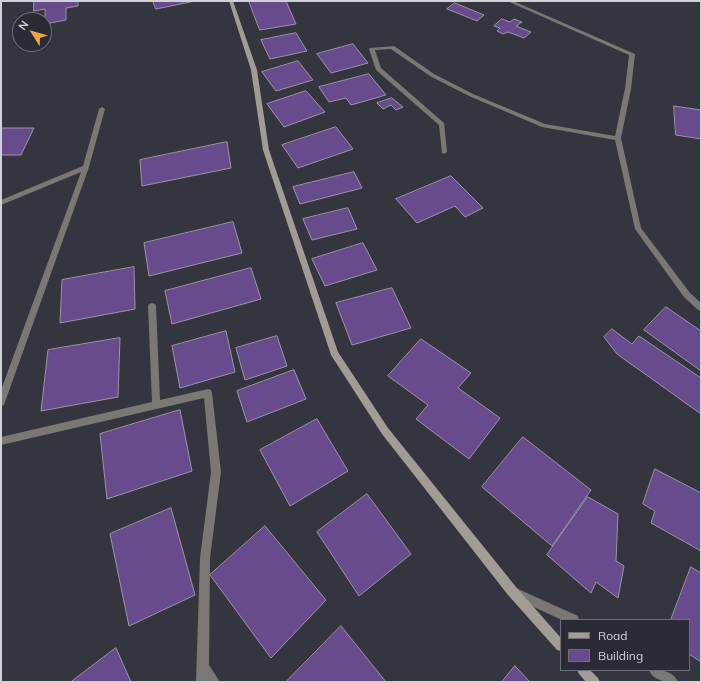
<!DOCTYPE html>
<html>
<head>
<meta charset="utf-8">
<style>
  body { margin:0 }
  #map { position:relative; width:702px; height:683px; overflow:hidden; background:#34353f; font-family:Mulish,sans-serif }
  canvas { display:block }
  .frame { position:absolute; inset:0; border:2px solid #d1d2d9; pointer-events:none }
  .legend { position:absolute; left:560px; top:619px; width:130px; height:52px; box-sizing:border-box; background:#2a2b35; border:1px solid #6d6e77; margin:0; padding:5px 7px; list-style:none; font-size:12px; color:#d1d2d9 }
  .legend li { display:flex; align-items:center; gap:8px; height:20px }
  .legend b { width:20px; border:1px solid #6d6e77 }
  .north { position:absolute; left:12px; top:12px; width:40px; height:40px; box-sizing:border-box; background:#2a2b35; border:1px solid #6d6e77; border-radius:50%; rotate:307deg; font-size:11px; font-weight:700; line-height:16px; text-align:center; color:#d1d2d9 }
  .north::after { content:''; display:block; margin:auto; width:14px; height:18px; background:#f0a63e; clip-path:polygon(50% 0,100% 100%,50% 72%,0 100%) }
</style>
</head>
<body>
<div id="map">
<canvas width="702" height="683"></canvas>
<div class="frame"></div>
<ul class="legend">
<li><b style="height:5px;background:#a19c94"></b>Road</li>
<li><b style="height:11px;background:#674b8d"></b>Building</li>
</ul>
<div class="north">N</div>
</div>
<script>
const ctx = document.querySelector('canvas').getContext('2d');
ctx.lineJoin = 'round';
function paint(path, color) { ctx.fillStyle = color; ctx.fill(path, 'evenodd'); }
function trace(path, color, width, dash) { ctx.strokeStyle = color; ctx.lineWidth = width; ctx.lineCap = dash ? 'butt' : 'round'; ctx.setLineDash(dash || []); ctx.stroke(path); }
const building = new Path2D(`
  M34,1H78V6L66,8V20L45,24V9L34,11Z
  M153,1H195L156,9Z
  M249,1H286L296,24L260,30Z
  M455,3L484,15L477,21L447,9Z
  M502,19L510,22L514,19L522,22L516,26L531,32L524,38L508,32L503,34L497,31L500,28L494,26Z
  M296,33L307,51L270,59L261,40Z
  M353,44L368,63L331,73L317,54Z
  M298,61L313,80L276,91L262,72Z
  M369,74L386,95L351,105L346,98L329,102L319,87Z
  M306,91L325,112L284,127L267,104Z
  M392,98L403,107L396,110L391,105L383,109L377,103Z
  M674,106L701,110V139L676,135Z
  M336,127L353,149L298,168L282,145Z
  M1,128H34L21,155H1Z
  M227,142L231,168L142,186L140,160Z
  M354,172L362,188L300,204L293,187Z
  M451,176L483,208L465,217L455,206L417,223L396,199Z
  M348,208L357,229L312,240L303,219Z
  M233,222L242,253L149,276L144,243Z
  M363,243L377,270L325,286L312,259Z
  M134,267L135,309L60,323L62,280Z
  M251,268L261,299L172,324L165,291Z
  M392,288L411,328L352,345L336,303Z
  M666,307L701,331V371L644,330Z
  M612,329L632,344L639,336L701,378V414L617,354L604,337Z
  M226,331L235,372L180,388L172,346Z
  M277,336L287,366L245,380L236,348Z
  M120,338L118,397L41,411L48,350Z
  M421,339L471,373L458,388L500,418L469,459L416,419L428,405L388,376Z
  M294,370L306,399L247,422L237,391Z
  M180,410L192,471L107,499L100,434Z
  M317,419L348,471L290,506L260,450Z
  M523,437L591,490L552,546L482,487Z
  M655,469L701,493V551L651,523L655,511L643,504Z
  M367,494L411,554L359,596L317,532Z
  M588,497L618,514L616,561L624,566L618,598L596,582L591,593L547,555Z
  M171,508L195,595L129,626L110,534Z
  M265,526L326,600L271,658L210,575Z
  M691,567L701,573V662L689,654V620H671Z
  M341,626L386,682H286Z
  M116,648L131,682H71Z
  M515,666L530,682H502Z`);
paint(building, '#674b8d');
trace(building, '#9b96a2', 1);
paint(new Path2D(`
  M507,1H513L635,54L631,89L621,138L641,228L690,293L701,303V311L698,310L684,297L635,229L615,140L542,127L469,96L430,76L391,49L375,50L381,68L444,123L447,152L444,154L442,153L439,125L376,70L369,49L370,48L394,46L434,74L473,94L545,124L615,136L625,89L629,55Z
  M102,107L105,109L89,167L5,402L4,405L1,406V390L81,172L1,205V200L83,166L99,109Z
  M152,303L155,304L156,306L160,400L208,389L211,390L212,393L221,472L210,558L209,665L220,682H196L200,558L211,472L204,398L1,445V437L152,402L148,306L149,304Z
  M516,588L578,616L579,620H562L512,597L511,593L512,589Z
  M649,670C660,670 673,670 678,682C667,682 654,682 649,670Z`), '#7b7773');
paint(new Path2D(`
  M229,1H233L257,70L269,150L338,352L388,428L516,587L561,638V651L557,650L508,595L382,434L331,355L263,150L251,70Z
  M577,670H590L598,678L600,682H586L579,674Z`), '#a19c94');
</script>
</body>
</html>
